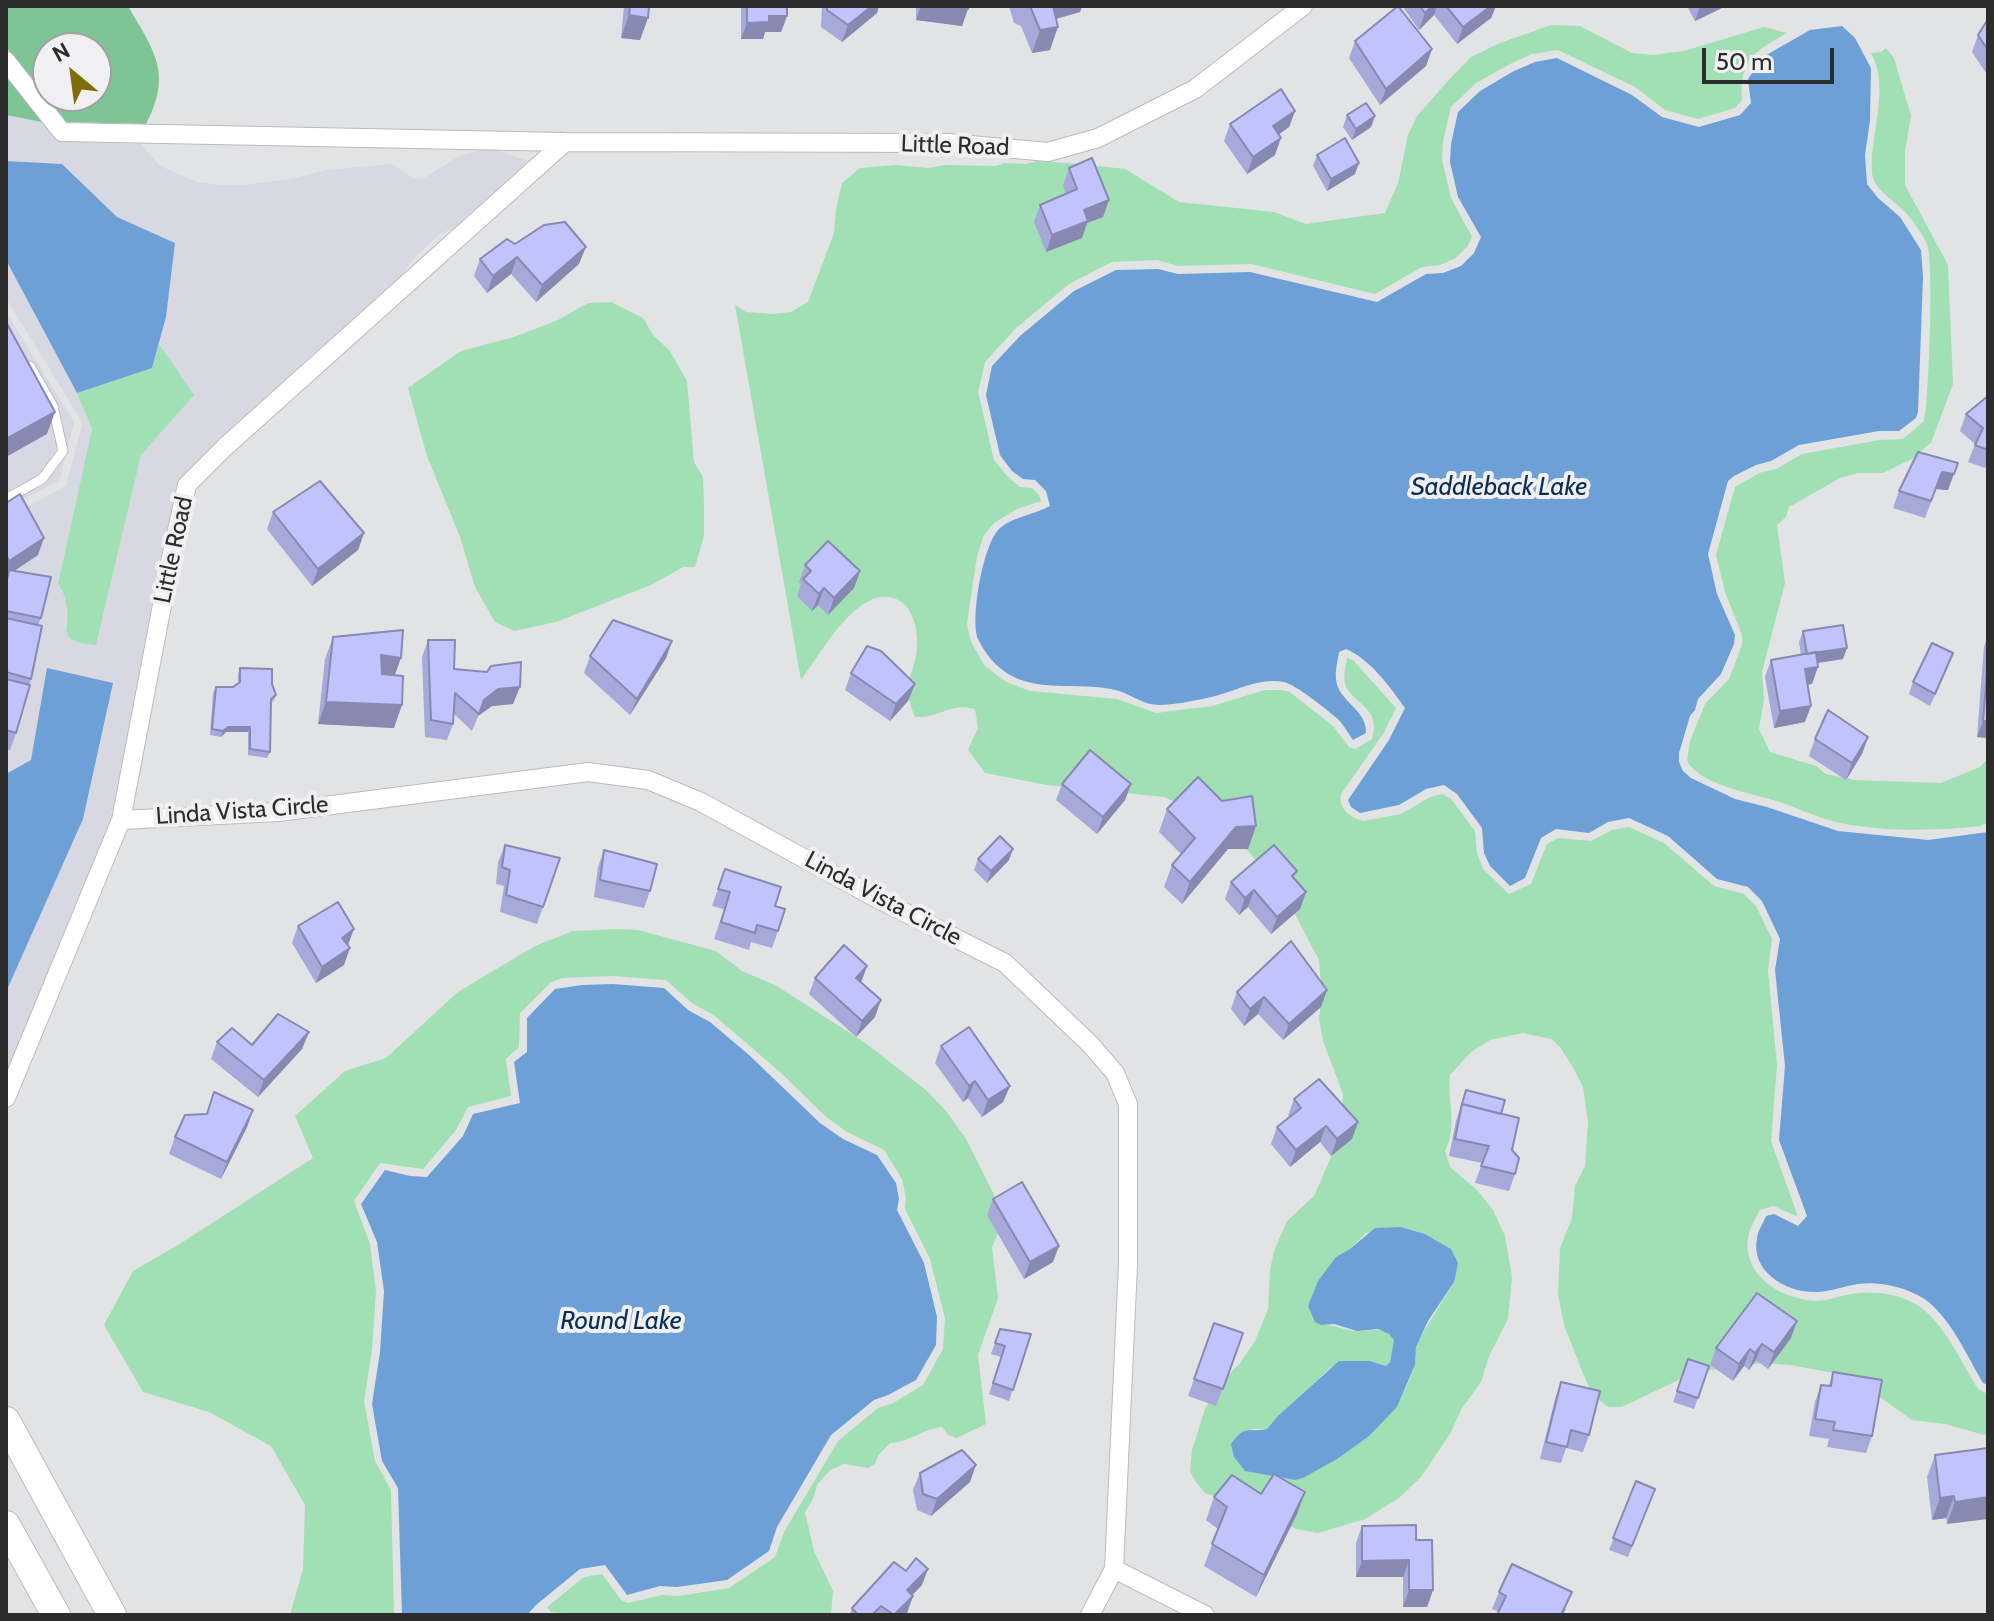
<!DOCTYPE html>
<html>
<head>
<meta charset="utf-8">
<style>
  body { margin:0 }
  #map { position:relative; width:1994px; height:1621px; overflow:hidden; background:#e2e3e5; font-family:Cabin,sans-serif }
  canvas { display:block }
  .frame { position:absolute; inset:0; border:8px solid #2c2c2d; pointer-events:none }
  .north { position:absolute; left:32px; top:32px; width:80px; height:80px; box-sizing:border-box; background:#f0f0f2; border:2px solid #a2a2a3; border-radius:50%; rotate:331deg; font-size:22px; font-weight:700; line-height:32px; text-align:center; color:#2c2c2d }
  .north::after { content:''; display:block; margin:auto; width:28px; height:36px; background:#816c06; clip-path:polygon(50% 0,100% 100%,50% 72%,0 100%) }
  .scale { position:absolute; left:1702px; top:48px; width:132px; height:36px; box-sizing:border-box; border:4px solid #2c2c2d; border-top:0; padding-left:10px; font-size:24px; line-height:28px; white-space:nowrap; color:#2c2c2d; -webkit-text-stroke:6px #f0f0f2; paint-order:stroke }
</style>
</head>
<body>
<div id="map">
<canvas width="1994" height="1621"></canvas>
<div class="frame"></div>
<div class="north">N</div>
<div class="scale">50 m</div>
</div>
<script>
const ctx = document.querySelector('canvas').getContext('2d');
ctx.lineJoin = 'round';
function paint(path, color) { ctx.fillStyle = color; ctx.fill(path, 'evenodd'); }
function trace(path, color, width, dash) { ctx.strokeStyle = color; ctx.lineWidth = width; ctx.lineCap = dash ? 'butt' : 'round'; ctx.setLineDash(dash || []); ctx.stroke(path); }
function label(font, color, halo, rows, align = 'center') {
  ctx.font = font + ' Cabin,sans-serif'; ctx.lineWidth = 8; ctx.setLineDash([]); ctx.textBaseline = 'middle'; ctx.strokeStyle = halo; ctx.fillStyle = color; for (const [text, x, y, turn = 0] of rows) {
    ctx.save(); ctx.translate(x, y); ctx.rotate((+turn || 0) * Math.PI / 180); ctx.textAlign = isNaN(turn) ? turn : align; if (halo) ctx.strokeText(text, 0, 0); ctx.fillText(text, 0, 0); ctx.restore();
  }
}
paint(new Path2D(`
  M6,115L42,122L55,138L63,142L141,144L160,166L197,182L222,185H245L290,179L327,170L392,164L415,179L424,178L461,155L481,150H496L528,161L453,229L441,233L413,259L401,276L219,439L181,478L162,551L113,810L111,811L112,817L6,1073V992L83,819L48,668L31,761L6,774V518L66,486L82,425L81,420L6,298V260L77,393L92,429L58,584L67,600L65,628L96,645L141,455L193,395L159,344L166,317L175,243L117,217L62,164L6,161Z
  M6,312L74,422L60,480L6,508Z`), '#d7d8e2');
paint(new Path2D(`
  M1551,25L1580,26L1632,53L1653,55L1684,51L1764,27L1787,33C1755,51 1739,60 1742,100L1735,108L1698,119L1665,110L1635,87L1558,50L1532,54L1510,64L1476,83L1451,107L1443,141L1442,160L1451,198L1472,237L1467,247L1456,258L1440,265L1422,267L1375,294L1251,264L1178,266L1157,260L1112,262L1069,284L1015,329L985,362L978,392L994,460L1008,477L1020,487L1032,488L1039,495L1041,501L1017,509L994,523L984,535L977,556L967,624L971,642L985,666L1006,682L1030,691L1117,699L1156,713L1212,706L1265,690H1282L1290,692L1333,726L1349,747L1355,749L1372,739C1382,707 1352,704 1345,684C1343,676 1346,666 1347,658L1353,660L1396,708L1383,734L1341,794C1338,808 1350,818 1363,821L1401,814L1430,797L1443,794L1452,800L1475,831L1477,853L1483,869L1509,894L1531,884L1547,844L1558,838L1591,841L1612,830L1629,827L1664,843L1714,886L1744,894L1756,906L1772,939L1768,970L1777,1065L1771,1141L1797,1214L1796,1216L1774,1206L1760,1210C1756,1218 1749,1229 1748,1238C1743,1277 1782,1299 1816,1301C1826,1301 1837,1297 1846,1295C1870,1290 1896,1292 1917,1305C1942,1319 1963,1365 1978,1389L1988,1394V1436L1945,1424L1912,1420L1850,1376L1790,1365L1764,1363L1729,1366L1689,1375L1622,1407H1608L1592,1394L1582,1371L1564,1325L1558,1294L1560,1248L1572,1218L1575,1186L1585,1166L1588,1122L1583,1087L1574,1069L1560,1047L1551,1039L1523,1033L1490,1040L1471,1052L1450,1075C1447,1099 1458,1128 1445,1151L1450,1167L1477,1190L1493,1210L1505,1236L1512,1277L1508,1319L1489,1356L1481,1382L1462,1408L1450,1434L1421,1477L1399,1498L1365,1519L1318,1533L1296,1529L1267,1514L1205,1493L1196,1482L1190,1471L1192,1450L1205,1409L1219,1385L1240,1363L1255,1341L1268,1309L1270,1270L1274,1251L1287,1221L1314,1196L1341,1134L1343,1094L1323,1041L1319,1019L1322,995L1319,960L1287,899L1240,841L1217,820L1164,797L1047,785L985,773L968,750L978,728L975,709C949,702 942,718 915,717C898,676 919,675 917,639C917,626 911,607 900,601C860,578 820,656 801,680L735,305L746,312L773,314L791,312L808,302L834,233L836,209L842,183L860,168L895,165L928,168L946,165L996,166L1005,163L1025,164L1037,161L1080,164L1125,169L1179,202L1274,212L1306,224L1385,213L1398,183L1408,135L1417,116L1446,83L1471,57L1500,43ZM1401,1227L1425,1234L1451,1249L1454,1282L1424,1331L1416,1347L1415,1365L1410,1379L1397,1407L1295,1480L1265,1474L1252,1429H1267L1331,1367L1370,1361L1386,1366L1390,1362L1394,1339C1382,1325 1372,1332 1355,1331C1343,1330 1335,1324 1321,1325L1308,1306L1336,1257L1350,1249L1366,1233Z
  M1886,48L1894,58L1911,116L1905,151V185L1948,265L1953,384L1931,443L1912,459L1883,473H1858L1840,478L1789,507L1786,517L1777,525L1785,583L1762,672L1764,699L1759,729L1770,752L1816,766L1826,774L1855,780L1941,783L1980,767L1988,758V822L1981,826C1935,831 1886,832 1840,823C1816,818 1793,805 1769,799C1746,792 1700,784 1687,761L1690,741L1705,704L1729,679L1742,645V635L1725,592L1716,555L1735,487L1759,473L1776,469L1802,454L1880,440L1903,439L1924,421C1929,401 1934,259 1927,244C1922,234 1915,223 1907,214C1896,201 1874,191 1872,173C1869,135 1891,89 1871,53L1881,52Z
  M611,302L643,318L653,335L670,351L687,381L694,462L703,477L704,503V536L695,567H683L651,585L556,622L514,631L495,622L475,587L460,537L427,456L408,388L461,351L514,337L558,320L588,303Z
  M159,344L194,395L141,455L96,645C54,642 71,629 66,602C66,596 61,589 58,584L92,429L77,393L152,368Z
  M619,929L638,930L716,951L742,971L775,985L864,1042L926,1090L947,1112L966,1139L996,1199L1000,1229L992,1247L998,1298L978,1355L986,1424L957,1438L948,1435L942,1427C921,1430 909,1442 890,1443L878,1456L875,1464L868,1468L844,1464L830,1470L817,1485L813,1499L805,1512L814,1551L833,1591L831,1615H596L551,1612L547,1607L584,1577L602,1574L621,1600L628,1603L662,1595L679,1596L729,1588L775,1557L784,1532L838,1441L878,1408L893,1403L923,1385L943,1349L945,1318L930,1259L905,1209L906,1198L902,1179L884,1150L847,1132L825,1116L781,1073L715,1016L692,1003L666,980L612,976L562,978L550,983L520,1013L519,1047L506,1059L511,1096L468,1107L456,1130L423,1169L380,1163L354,1201L370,1244L376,1291L372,1350L364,1401L375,1461L391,1490L394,1615H290L303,1569L305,1505L271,1446L209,1412L143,1392L104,1325L133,1271L178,1245L313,1158L295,1116L345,1071L386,1058L458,992L535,946L573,931Z`), '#a0e0b4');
paint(new Path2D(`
  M6,6H128C154,51 173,73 146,124L66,122L6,47ZM48,48H96V96H48Z
  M6,76L42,122L6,115Z`), '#7ec495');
paint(new Path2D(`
  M1842,26L1855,38L1871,68L1870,120L1865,155L1867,184L1878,198L1900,217L1921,250L1923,277L1918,412L1916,418L1899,431H1879L1799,445L1771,461L1756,465L1734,476L1728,481L1708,554L1717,594L1735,635L1734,644L1721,674L1698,699L1695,710L1690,716L1679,753V762L1683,771L1691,778L1735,799L1767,807L1838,831L1928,840L1988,832V1385L1983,1383C1967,1356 1950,1316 1923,1298C1905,1287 1879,1281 1858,1284C1844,1286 1830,1292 1816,1292C1787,1293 1750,1272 1757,1238C1758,1231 1763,1223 1766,1216L1774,1214L1798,1226L1807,1216L1779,1140L1785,1066L1775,970L1780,939L1762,901L1748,887L1717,879L1668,836L1629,818L1608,822L1589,833L1556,829L1541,838L1525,878L1510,886L1490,866L1484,853L1482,828L1457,794L1444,785L1426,789L1399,805L1360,813L1351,807L1348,800L1389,740L1405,708C1390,687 1370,659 1346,649L1339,652C1338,660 1335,670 1336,678C1337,702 1367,708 1366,733L1353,740C1349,734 1344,726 1339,720C1330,712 1295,684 1284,682C1257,677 1233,693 1207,698C1192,701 1174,705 1159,705C1144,705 1132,695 1119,691C1084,681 1042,693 1010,675C996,667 985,654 978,639C970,619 983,543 1000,528C1014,516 1034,515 1050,506L1046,491L1035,480L1023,479L1012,471L1000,455L986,395L992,366L1020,336L1074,291L1116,270L1158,269L1178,274L1250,272L1377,302L1426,274L1443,273L1461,266L1474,253L1481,237L1458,197L1450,162L1451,144L1458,112L1480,91L1514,71L1535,62L1557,58L1632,95L1662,117L1699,127L1740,115L1751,103L1748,79L1763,57L1810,30Z
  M6,161L62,164L117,217L175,243L166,317L152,368L77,393L6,260Z
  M47,668L113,683L83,819L6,992V774L31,760Z
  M613,984L664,988L688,1010L710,1022L749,1055L820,1123L843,1139L877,1155L896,1183L899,1199L897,1210L924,1263L937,1317L936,1345L916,1380L888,1395L874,1400L831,1435L777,1527L769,1551L727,1580L677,1587L660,1586L627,1595L605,1565L580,1569L536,1605L527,1615H402L398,1488L382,1461L372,1404L380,1352L384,1291L377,1242L361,1204L385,1170L410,1176L427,1177L463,1136L473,1114L520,1103L514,1062L527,1052V1018L555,989L582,985Z
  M1401,1227L1425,1234L1451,1249L1458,1263L1454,1282L1428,1321L1416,1347L1415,1365L1397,1407L1369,1436L1337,1459L1303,1478L1295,1480L1245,1471L1234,1457L1231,1444C1245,1424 1247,1433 1267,1429L1278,1416L1339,1361H1370L1386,1366L1390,1362L1394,1340L1389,1334L1378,1329L1357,1331L1334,1324L1321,1325L1315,1322L1308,1306L1318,1281L1336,1257L1350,1249L1375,1228Z`), '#6da0d7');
const service = new Path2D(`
  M6,499L42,479L63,451L53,406L30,366`);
const minor = new Path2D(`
  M6,61L62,132L565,142
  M121,820L278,812L588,772L648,780L701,802L880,900L1005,963L1091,1045L1115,1073L1128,1104V1264L1114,1569L1090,1615
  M6,1098L121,820L172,553L187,485L225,447L565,142L948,143L1048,152L1098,138L1195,89L1303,6
  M1114,1569L1205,1615`);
const primary = new Path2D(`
  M6,1421L112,1615
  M6,1525L56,1615`);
trace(service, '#bbbbbe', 11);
trace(minor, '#bbbbbe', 20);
trace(primary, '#bbbbbe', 30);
trace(service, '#fff', 9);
trace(minor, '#fff', 18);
trace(primary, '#fff', 28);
paint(new Path2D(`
  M624,6H649L640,40L621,38Z
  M741,6H787V16L781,32H765L763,39H741Z
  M822,6H879L877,13L842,42L821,27Z
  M916,6H968L962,26L916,20Z
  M1009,6H1082L1080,12L1056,19L1050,50L1032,53L1021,26L1014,23Z
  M1403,6H1496L1491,18L1457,44L1434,15L1419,30L1403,7Z
  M1687,6H1726L1695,21Z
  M1988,19V76L1972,52L1978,35Z
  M1355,41L1432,49L1426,66L1380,105L1349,58Z
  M1295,111L1289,127L1279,134L1275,155L1247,174L1224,141L1230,124Z
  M1347,115L1375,116L1371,127L1352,140L1343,127Z
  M1317,155L1355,174L1327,191L1313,166Z
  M1069,168L1103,217L1087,223L1082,238L1046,252L1034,222L1040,205L1066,194L1063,185Z
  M515,244L579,264L536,302L511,274L487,293L474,276L480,259Z
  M1988,396V464L1985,468L1968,462L1975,444L1960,431L1966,414Z
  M1918,452L1948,490L1936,489L1925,518L1893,508L1899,491Z
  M6,503L38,555L14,571L41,618L38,625L31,679L16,733L10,750L6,749Z
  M273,512L364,533L358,550L312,586L267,529Z
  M805,565L860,571L854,588L828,615L818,605L812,611L797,596L801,584L799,582Z
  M1803,631L1843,659L1818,663L1812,684H1808L1805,722L1774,728L1765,677L1771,660L1801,655L1799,642Z
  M1988,636V738L1977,737L1984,646Z
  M333,637L394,728L318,724L325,659Z
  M428,640L454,669L513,704L492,706L478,716L472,731L454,714L453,724L447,740L425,737L422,657Z
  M672,641L666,658L630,715L584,673L590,656Z
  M1949,664L1930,706L1909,694L1913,682Z
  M240,668L272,684L276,695L274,700L271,703L270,752L267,758L248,755V732H226L221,737L210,735L213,693L216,687H233L238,684V674Z
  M851,673L915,684L908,701L890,721L845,690Z
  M1868,737L1862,754L1846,780L1809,756L1815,739Z
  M1062,784H1131L1125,800L1097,834L1056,800Z
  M1167,809L1256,826L1248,849H1228L1182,904L1164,887L1172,865L1181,854L1159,832Z
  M505,845L560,858L537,924L500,912L504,886L496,884L498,862Z
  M604,850L650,891L644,908L594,897L598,867Z
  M978,859L1009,860L987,883L974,870Z
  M725,869L775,906L778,931L772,948L751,942L749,950L714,939L724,909L712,906Z
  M1294,878L1306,892L1300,909L1271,934L1248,907L1239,915L1225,899L1231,882Z
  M298,926L348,945L344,965L316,983L292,943Z
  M867,966L861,982L875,1017L856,1037L809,994L815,978Z
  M1327,990L1321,1007L1283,1040L1258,1014L1244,1026L1231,1009L1237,992Z
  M309,1032L302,1049L258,1097L211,1059L217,1042L252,1045Z
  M941,1046L1010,1086L1003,1102L982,1117L968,1098L963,1102L935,1063Z
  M1466,1090L1501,1114L1512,1150L1515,1174L1509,1191L1475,1183L1482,1163L1449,1156L1456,1121Z
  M1294,1099L1358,1122L1352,1139L1331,1156L1320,1142L1290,1167L1271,1144L1277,1127L1289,1117L1288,1116Z
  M253,1110L247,1127L221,1179L169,1154L175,1137L206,1114Z
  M993,1199L1053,1262L1024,1279L987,1215Z
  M1214,1323L1243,1333L1216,1406L1188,1396Z
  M1000,1329L1031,1334L1009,1401L989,1394L1001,1357L991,1354Z
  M1791,1338L1768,1369L1756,1360L1749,1370L1744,1366L1733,1381L1710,1365L1716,1348Z
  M1688,1359L1709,1366L1694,1409L1673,1402Z
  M1833,1372L1872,1436L1866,1453L1827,1447L1829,1439L1809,1436L1815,1402L1821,1385L1829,1386Z
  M1561,1382L1589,1435L1583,1452L1566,1448L1561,1463L1540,1459L1555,1399Z
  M1988,1448L1947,1524L1946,1518L1932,1520L1927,1477L1935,1455Z
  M920,1473L970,1482L931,1516L917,1510L913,1490Z
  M1636,1481L1655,1489L1628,1557L1609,1550Z
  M1261,1494L1297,1514L1256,1597L1204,1566L1218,1529L1206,1520L1214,1497Z
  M1362,1526L1416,1540L1433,1590L1427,1607H1403V1577H1356V1543Z
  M922,1585L912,1595L913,1596L907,1613L905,1615H850L852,1608Z
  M1499,1592L1566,1609L1563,1615H1497L1499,1612L1492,1609Z`), '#a6a9d9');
paint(new Path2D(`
  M872,6H879L877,13L842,42L848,25Z
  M921,6H944L968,9L962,26L916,20Z
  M1050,6H1082L1080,12L1044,22Z
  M1432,6H1437L1434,15L1419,30L1425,13Z
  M1491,6H1496L1491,18L1457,44L1463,27Z
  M1700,6H1726L1695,21Z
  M629,15L648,18L640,40L621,38Z
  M769,16H787L781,32H765L763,39H741L747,23Z
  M1058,27L1050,50L1032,53L1040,30Z
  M1432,49L1426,66L1380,105L1386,89Z
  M1295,111L1289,127L1267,143L1273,126Z
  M1375,116L1371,127L1352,140L1356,129Z
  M1281,138L1275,155L1247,174L1253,157Z
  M1359,163L1355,174L1327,191L1331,179Z
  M1109,200L1103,217L1087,223L1082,238L1046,252L1052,235L1084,210Z
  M586,247L579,264L536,302L542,285Z
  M517,257L511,274L487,293L493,276Z
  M55,412L47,434L6,457V439Z
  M1942,472L1954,474L1948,490L1936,489L1925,518Z
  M364,533L358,550L312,586L318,569Z
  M44,538L38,555L8,575L9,570L6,576V570L9,561Z
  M860,571L854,588L828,615L834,598Z
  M824,588L818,605L812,611L819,594Z
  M672,641L666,658L630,715L637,699Z
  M1847,648L1843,659L1803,665L1807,654Z
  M381,655L401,658L393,680L373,677Z
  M1818,667L1812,684L1799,686L1805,669Z
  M915,684L908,701L890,721L896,704Z
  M520,687L513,704L492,706L478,716L472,731L484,700L498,689Z
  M326,702L402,705L394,728L318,724Z
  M1811,706L1805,722L1774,728L1780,711Z
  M1983,721H1988V738L1977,737Z
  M228,727H250L248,732H226L221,737L223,731Z
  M1868,737L1862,754L1846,780L1852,763Z
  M1131,784L1125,800L1097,834L1103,817Z
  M1256,826L1248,849H1228L1182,904L1190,882L1236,827Z
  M1013,849L1009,860L987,883L991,871Z
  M1254,890L1248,907L1239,915L1245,898Z
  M1306,892L1300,909L1271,934L1277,917Z
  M354,929L348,945L342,938Z
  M350,948L344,965L316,983L322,967Z
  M867,966L861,983L856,978Z
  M1327,990L1321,1007L1283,1040L1289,1024Z
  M1264,997L1258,1014L1244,1026L1250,1009Z
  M881,1000L875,1017L856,1037L862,1021Z
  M309,1032L302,1049L258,1097L264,1080Z
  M975,1081L968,1098L963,1102L969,1086Z
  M1010,1086L1003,1102L982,1117L988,1100Z
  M253,1110L247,1127L221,1179L227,1162Z
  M1358,1122L1352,1139L1331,1156L1337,1139Z
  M1326,1126L1320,1142L1290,1167L1296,1150Z
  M1059,1246L1053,1262L1024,1279L1030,1262Z
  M1797,1321L1791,1338L1768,1369L1774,1352Z
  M1762,1344L1756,1360L1749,1370L1755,1353Z
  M1750,1349L1744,1366L1733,1381L1739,1364Z
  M976,1465L970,1482L931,1516L937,1499Z
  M1305,1492L1297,1514L1256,1597L1264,1575Z
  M1954,1496L1946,1518L1932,1520L1940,1498Z
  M1988,1497V1519L1947,1524L1955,1502Z
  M1409,1560L1403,1577H1356L1362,1561Z
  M928,1569L922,1585L901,1607L907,1590Z
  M1409,1590H1433L1427,1607H1403Z
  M913,1596L907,1613L905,1615H894Z`), '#8789b0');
const building = new Path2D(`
  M630,6H649L648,18L629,15Z
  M747,6H787V16H769V22L747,23Z
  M827,6H872L848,25L827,10Z
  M944,6H968V9Z
  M1030,6H1053L1058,27L1040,30Z
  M1398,6L1432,49L1386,89L1355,41Z
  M1420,6H1432L1425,13Z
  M1446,6H1491L1463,27Z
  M1988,19V50L1978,35Z
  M1281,89L1295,111L1273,126L1281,138L1253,157L1230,124Z
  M1366,103L1375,116L1356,129L1347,115Z
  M1345,138L1359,163L1331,179L1317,155Z
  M1092,158L1109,200L1084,210L1088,221L1052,235L1040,205L1077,189L1069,168Z
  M565,222L586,247L542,285L517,257L493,276L480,259L507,239L515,244L544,225Z
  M6,322L55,412L6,439Z
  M1988,396V450L1975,445L1983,428L1966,414Z
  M1918,452L1958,463L1954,474L1942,472L1931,501L1899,491Z
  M320,481L364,533L318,569L273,512Z
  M20,494L44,538L9,561L6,555V503Z
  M828,541L860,571L834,598L824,588L819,594L803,579L811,571L805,565Z
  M9,570L51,577L41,618L6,611V585Z
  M6,618L42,626L31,679L6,672Z
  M613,620L672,641L637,699L590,656Z
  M1843,625L1847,648L1807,654L1803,631Z
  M403,630L401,658L381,655L382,674L403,676L402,705L326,702L333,637Z
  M428,640H455L454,669L487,672L491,666L521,662L520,687L498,689L484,700L479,714L455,693L453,724L431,720Z
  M1932,643L1953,653L1935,694L1913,682Z
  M867,646L881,651L915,684L896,704L851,673Z
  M1816,652L1818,667L1805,669L1811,706L1780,711L1771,660Z
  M1988,661V721H1983Z
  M240,668L272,669V684L276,695L271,699L270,752L250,749V727H228L223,731L212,729L216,687H233L240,682Z
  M6,679L30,685L16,733L6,730Z
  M1828,710L1868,737L1852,763L1815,739Z
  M1090,750L1131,784L1103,817L1062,784Z
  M1198,777L1222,801L1252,796L1256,826L1236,827L1190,882L1172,865L1195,838L1167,809Z
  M1000,836L1013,849L991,871L978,859Z
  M505,845L560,858L543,907L506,895L510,870L502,867Z
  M1274,845L1297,871L1292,876L1306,892L1277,917L1254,890L1245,898L1231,882Z
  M604,850L657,864L650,891L600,880Z
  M725,869L781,887L775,906L785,909L778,931L757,925L755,933L721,922L730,892L718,889Z
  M338,902L354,929L342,938L350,948L322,967L298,926Z
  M1291,941L1327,990L1289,1024L1264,997L1250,1009L1237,992Z
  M844,945L867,966L856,978L881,1000L862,1021L815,978Z
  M278,1014L309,1032L264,1080L217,1042L232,1028L252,1045Z
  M969,1027L1010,1086L988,1100L975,1081L969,1086L941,1046Z
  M1319,1079L1358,1122L1337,1139L1326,1126L1296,1150L1277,1127L1301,1108L1294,1099Z
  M1466,1090L1505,1100L1501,1114L1462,1104Z
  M214,1092L253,1110L227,1162L175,1137L185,1115L207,1114Z
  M1462,1104L1519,1118L1512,1150L1519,1158L1515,1174L1481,1166L1489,1146L1455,1139Z
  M1022,1182L1059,1246L1030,1262L993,1199Z
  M1757,1293L1797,1321L1774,1352L1762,1344L1755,1353L1750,1349L1739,1364L1716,1348Z
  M1214,1323L1243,1333L1223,1389L1194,1379Z
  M1000,1329L1031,1334L1013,1390L993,1383L1005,1346L995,1343Z
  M1688,1359L1709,1366L1698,1398L1677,1391Z
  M1833,1372L1882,1380L1872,1436L1833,1430L1835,1422L1815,1419L1821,1385L1831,1386Z
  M1561,1382L1600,1391L1589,1435L1571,1430L1567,1447L1546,1442Z
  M1988,1448V1497L1955,1502L1954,1496L1940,1498L1935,1455Z
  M962,1450L976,1465L937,1499L923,1494L920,1473Z
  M1274,1474L1305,1492L1264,1575L1212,1544L1227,1507L1214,1497L1232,1475L1261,1494Z
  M1636,1481L1655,1489L1632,1546L1613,1538Z
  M1416,1525V1540H1432L1433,1590H1409V1560L1362,1561V1526Z
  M916,1558L928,1569L907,1590L913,1596L894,1615L881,1606L872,1615H858L852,1608L894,1562L906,1571Z
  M1512,1564L1572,1592L1561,1615H1497L1506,1596L1499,1592Z`);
paint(building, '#c1c4fc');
trace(building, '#8789b0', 2);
label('24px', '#2c2c2d', '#f0f0f2', [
  ["Little Road",955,146,2],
  ["Little Road",174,550,-78],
  ["Linda Vista Circle",242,811,-4],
  ["Linda Vista Circle",883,899,28]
]);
label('italic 26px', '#092e52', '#f0f0f2', [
  ["Saddleback Lake",1499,487],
  ["Round Lake",621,1321]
]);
</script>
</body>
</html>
